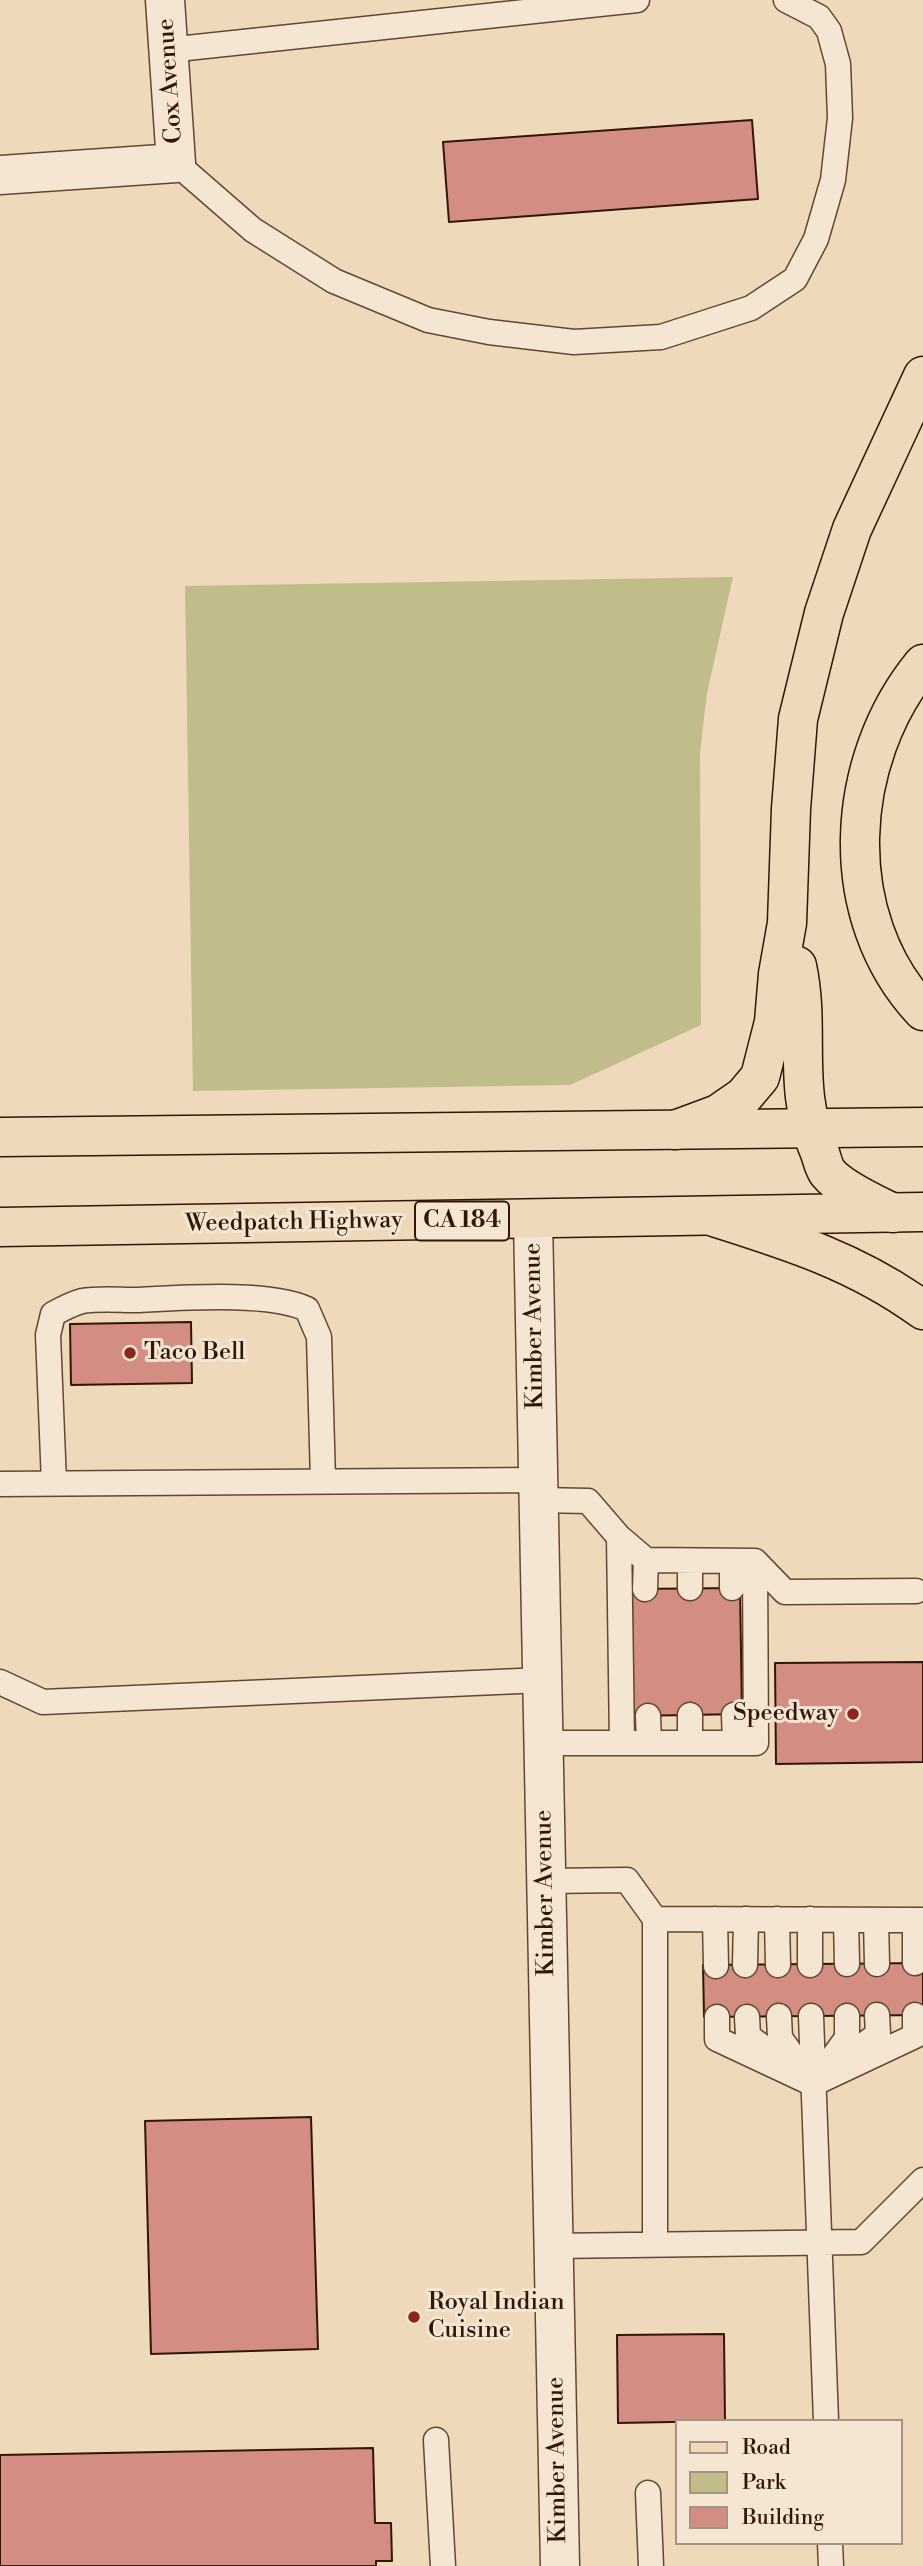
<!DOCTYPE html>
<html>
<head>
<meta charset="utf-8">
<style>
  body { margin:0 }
  #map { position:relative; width:923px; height:2566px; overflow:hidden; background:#eed9bb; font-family:"Libre Bodoni",serif }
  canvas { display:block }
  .legend { position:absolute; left:675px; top:2419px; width:228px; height:126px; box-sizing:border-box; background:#f4e6d3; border:2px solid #a79381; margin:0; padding:9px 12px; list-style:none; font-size:21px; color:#331705 }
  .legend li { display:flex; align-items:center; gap:14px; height:35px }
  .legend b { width:35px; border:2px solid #a79381 }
</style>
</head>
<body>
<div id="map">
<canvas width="923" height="2566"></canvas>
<ul class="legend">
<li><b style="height:9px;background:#eed9bb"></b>Road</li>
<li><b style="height:19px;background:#c1bd8b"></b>Park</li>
<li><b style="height:19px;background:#d38d82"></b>Building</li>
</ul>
</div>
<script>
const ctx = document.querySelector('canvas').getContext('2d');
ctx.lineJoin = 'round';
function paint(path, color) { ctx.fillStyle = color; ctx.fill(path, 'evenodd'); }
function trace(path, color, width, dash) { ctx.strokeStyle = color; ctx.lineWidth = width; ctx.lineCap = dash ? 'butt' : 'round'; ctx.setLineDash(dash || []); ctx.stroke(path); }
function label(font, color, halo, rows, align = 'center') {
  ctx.font = font + ' "Libre Bodoni",serif'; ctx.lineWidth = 6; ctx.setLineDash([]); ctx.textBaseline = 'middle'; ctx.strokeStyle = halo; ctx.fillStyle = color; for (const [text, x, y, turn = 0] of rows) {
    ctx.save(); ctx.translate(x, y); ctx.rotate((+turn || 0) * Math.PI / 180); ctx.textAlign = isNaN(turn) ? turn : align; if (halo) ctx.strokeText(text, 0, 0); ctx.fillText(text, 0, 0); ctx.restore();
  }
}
paint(new Path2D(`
  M733,577L707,693L700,753L701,1025L570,1085L193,1091L185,586Z`), '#c1bd8b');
const building = new Path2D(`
  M752,120L758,199L449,222L443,142Z
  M191,1322L192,1383L71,1385L70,1324Z
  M740,1588L742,1714L633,1716L632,1589Z
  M923,1662V1762L776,1764L775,1663Z
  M923,1963V2015L704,2017L703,1965Z
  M311,2117L318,2349L151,2354L145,2121Z
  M724,2334L725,2421L618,2423L617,2335Z
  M373,2448L375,2523H391L392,2561H376V2566H0V2455Z`);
paint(building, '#d38d82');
trace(building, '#331705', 2);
const lane = new Path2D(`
  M168,50L637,0
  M176,163L253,230L334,281L428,320L489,332L574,342L661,337L751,308L795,279L816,239L833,180L840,118L838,64L829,31L819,17L786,0
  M54,1483L48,1335L53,1314C62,1309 71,1304 82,1301C99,1298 119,1300 136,1300C180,1298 269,1291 307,1309L319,1337L323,1481
  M0,1484L538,1480
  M538,1500L588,1501L619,1537L646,1560L755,1561L785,1592L916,1591
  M619,1537L622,1743
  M690,1561V1588
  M732,1588V1561
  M645,1589L646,1560
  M0,1682L43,1702L542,1680
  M734,1715L735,1743
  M648,1716L649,1743
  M543,1743H756L755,1561
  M690,1743V1715
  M546,1881L627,1880L655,1919V2243
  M655,1919L923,1920
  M715,1919L716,1966
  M777,1919L778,1965
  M810,1919V1965
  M846,1920L847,1964
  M876,1920L877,1964
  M915,1920V1963
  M745,1965L746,1919
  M779,2016L780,2038L811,2081
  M811,2016L826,2421
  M717,2017V2039L813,2084
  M747,2017L748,2036L773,2055
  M852,2054L878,2034L877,2015
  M828,2064L847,2038V2016
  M813,2084L915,2036V2015
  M553,2246L861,2242L923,2180
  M436,2440L443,2566
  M648,2493L651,2566
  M830,2543L831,2566`);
const street = new Path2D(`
  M0,175L176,163L165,0
  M533,1220L560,2566`);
const primary = new Path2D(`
  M0,1137L923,1127
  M0,1227L923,1212`);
const highway = new Path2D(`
  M923,664C844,760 834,916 923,1011
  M797,966C811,1031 791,1088 820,1153C822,1159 824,1168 828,1173C841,1189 875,1204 893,1213
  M675,1130L718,1114L744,1096L760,1077L774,1022L778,974L787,923L791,809L798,719L824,613L852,529L923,376
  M714,1217C790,1241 857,1262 923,1310`);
trace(lane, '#624832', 27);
trace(street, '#624832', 41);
trace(primary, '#331705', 41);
trace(highway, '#331705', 41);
trace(lane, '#f4e6d3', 24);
trace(street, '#f4e6d3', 38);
trace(primary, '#eed9bb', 38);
trace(highway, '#eed9bb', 38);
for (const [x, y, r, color] of [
  [130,1353,7,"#8f2418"],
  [853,1714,7,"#8f2418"],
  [414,2317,7,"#8f2418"]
]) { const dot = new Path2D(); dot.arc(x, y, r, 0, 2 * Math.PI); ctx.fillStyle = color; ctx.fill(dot); trace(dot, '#f4e6d3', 2.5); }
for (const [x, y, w] of [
  [462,1221,94]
]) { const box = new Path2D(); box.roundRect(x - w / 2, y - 19.5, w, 39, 5); ctx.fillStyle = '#f4e6d3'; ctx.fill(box); trace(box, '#331705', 2); }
label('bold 23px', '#331705', null, [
  ["CA 184",462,1221]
]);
label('24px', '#331705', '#f4e6d3', [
  ["Cox Avenue",171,81,-94],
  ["Weedpatch Highway",294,1223,-1],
  ["Kimber Avenue",535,1326,-91],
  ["Kimber Avenue",546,1893,-91],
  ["Kimber Avenue",558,2460,-91]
]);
label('24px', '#331705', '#f4e6d3', [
  ["Taco Bell",144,1353],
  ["Speedway",839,1714,"right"],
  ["Royal Indian",428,2303],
  ["Cuisine",428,2331]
], 'left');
</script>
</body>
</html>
